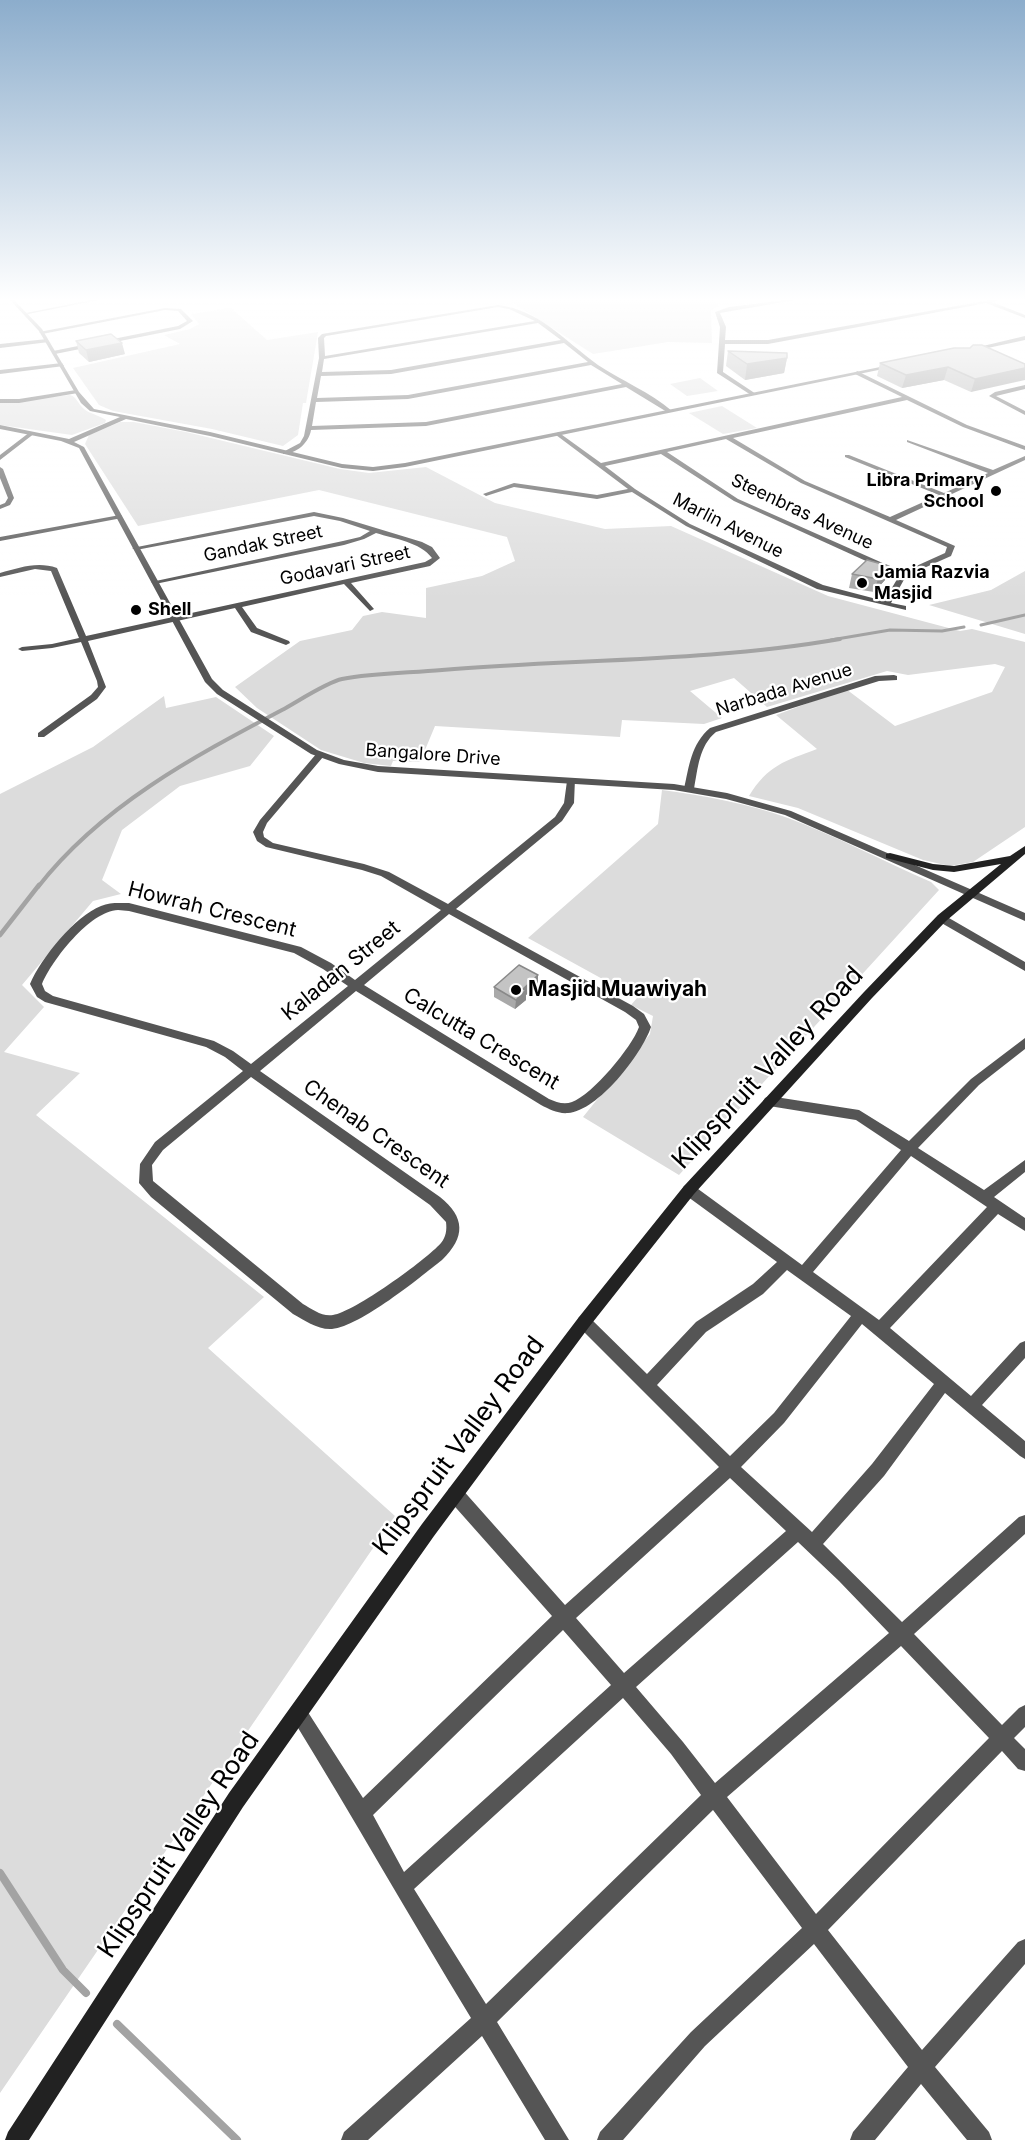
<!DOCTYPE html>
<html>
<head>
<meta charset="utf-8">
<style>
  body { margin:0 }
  canvas { display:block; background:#fff }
</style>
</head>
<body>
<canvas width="1025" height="2140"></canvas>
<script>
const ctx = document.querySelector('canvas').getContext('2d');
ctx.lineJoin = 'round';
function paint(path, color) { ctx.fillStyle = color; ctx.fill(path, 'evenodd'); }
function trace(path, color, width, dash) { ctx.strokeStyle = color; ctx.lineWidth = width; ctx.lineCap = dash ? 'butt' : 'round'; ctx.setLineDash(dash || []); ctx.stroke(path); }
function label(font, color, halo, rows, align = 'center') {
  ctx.font = font + ' Inter,sans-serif'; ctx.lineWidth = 4.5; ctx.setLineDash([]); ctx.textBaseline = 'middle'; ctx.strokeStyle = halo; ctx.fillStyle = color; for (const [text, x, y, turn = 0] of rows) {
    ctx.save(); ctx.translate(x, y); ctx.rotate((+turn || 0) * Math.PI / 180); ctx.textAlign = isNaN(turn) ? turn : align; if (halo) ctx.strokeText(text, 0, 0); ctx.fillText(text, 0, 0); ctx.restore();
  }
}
paint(new Path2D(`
  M508,300H715L719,306L711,310L712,343L668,342L593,354Z
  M231,308L267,340L318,332L306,403H303L298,435L283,446L212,429L113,411L99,405L73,368L180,344L164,335L190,329L199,324L191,314Z
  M700,378L718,391L687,396L670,384Z
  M70,395C77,397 78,404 84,409C90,414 99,415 106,420L105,423L72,435L0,425V402Z
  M722,406L757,428L723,434L689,413Z
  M120,422H134L186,432L340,469L369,473L426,467L495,503L605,529L671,526L828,596L960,631L972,629L1025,642V827L973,862L950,866L923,860L798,808L749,796C768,765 785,761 817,749L776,715L846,689L895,726L992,692L1005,667L995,664L908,675L887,671L767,707L734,678L690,691L722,718L704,724L622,720L620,737L435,726L420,762L393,761L391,766L364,763L321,750L257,708L235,687L300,641L352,630L363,616L382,612L426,618V588L482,576L515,561L507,537L319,490L138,526L85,444L89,435Z
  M1025,571V634L929,605L991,590Z
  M164,696L166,708L216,697L274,736L250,766L180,786L122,830L102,880L121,894L93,901L22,985L44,1007L4,1052L80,1073L36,1115L264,1297L208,1348L395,1516L0,2093V794L93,747Z
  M662,790C705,796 747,803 788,818C836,836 883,861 931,882L939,890L679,1175L583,1117L650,1034L653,1016L631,1005L637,998L528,938L658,824Z`), '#dcdcdc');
trace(new Path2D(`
  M981,625L1025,615
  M831,640L890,630L942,631L964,627`), '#a3a3a3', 3);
trace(new Path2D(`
  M38,887C101,806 193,757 282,710C297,702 327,682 342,679C374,673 409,673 442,670C574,659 708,662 840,639`), '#a3a3a3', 4);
trace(new Path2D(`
  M0,935L39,885`), '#a3a3a3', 4.5);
trace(new Path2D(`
  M0,1873L63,1970L86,1993
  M117,2024L237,2140`), '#a3a3a3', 8);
paint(new Path2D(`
  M91,300H99L28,314L26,313Z
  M786,300H795L720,313L726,327L725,340H768L990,300H998L992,302L1025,315V318L986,303L768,344H725L723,372L756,394L751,395L717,373L720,327L715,312L729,307Z
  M498,305C540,310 566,342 598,365C622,381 650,392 672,411L667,412L626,387L426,426L311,430C309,443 296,454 283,454V452L300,443L304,436L319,358L318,338L322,334ZM498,307L509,309L535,321L325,356L324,338L326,336ZM538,323L561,340L391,370L322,372L324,359ZM564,343L588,362L408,395L317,398L321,376L391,374ZM591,365L622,384L426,422L312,426L316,402L408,399Z
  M165,308L181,309L193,321L180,329L55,354L53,351L178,326L187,321L178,311L165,310L42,334L39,332Z
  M47,339L49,342L0,348V344Z
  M62,363L64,366L0,374V370Z
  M857,371L967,425L1025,446V450L963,427L907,400L733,438L805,481L890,517L939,495L845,457V455H849L944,493L988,473L907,442V440L993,470L1025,456V460L896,520L955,546L951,556L906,576L891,603L906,606V610L817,589L686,526L632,492L597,499L514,487L486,496L483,494L514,483L597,495L628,489L556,435L558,432L601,463L902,397L855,374ZM726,439L801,483L947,547L945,553L903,572L738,499L667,452ZM661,454L734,501L899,576L884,601L823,585L690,524L635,489L605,466Z
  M1025,385V389L996,396L1025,411V415L989,396L995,392Z
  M76,390L78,393L19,403H0V399H19Z
  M30,432L35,433L0,460V455Z
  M0,467L3,469L14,498L10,505L0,509V505L5,503L8,498L0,478Z
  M314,512L343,518L422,542L432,547L440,558L430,566L351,583L374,609L370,611L344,584L242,607L257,628L289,641L290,643L286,645L251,632L235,608L88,641L106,687L97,699L44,737H38V733L91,695L98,687L97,681L81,642L52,648L22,651L18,649L22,647L52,644L79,638L51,571L35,569L0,577V573C19,568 37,561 57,568L86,636L425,562L432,558C420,542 395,539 376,533L364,539L344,545L155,584L151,582L343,541L360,537L370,531L340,521L314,516L136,550L132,548Z
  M120,515L122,516V518L0,541V537Z
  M894,675L897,676V680L879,681L716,732C699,746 698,768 694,789L689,792L684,789C689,767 691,744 710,728L875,676Z
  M320,752L323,753V757L267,823L263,832L264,837L273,843L364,864L389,872L448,904L555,817L564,803L567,781L572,778L575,779L574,803L562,821L456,909L633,1006L644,1014L651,1027C642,1054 598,1111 568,1113C558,1114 549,1109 541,1105L356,991L260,1071L440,1197C465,1217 466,1237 442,1260C419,1278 361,1326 332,1329C318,1330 304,1320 293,1314L151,1197L139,1183L140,1164L155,1142L243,1071L225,1057L206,1047L45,1002L37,997L30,984C41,958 75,916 101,906C110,902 119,903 129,903L301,947L331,963L355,980L441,910L381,876L362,870L266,847L257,841L253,832L260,820L317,753ZM118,910L129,911L294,953L323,969L348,986L251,1064L233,1051L214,1041L53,996L45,991L42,984C52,960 90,911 118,910ZM449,914L625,1012L636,1020L639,1027C632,1047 592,1095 572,1102C564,1105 556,1102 549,1099L364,985ZM251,1077L430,1205L446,1222C447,1230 446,1237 441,1243C426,1260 354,1312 333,1315C322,1317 312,1309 303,1304L153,1181L152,1165L163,1150Z
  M942,914L1025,962V971L938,921L937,918Z
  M1025,1038V1049L979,1085L918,1148L984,1190L1025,1160V1172L994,1197L1025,1218V1231L998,1214L890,1328L971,1396L1020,1343L1025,1341V1358L982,1405L1025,1441V1459L1020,1456L945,1393L884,1476L823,1544L902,1622L1019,1517L1025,1515V1534L914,1634L1002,1725L1019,1708L1025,1705V1727L1014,1738L1025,1749V1771L1018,1769L1002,1751L828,1930L922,2050L1018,1942L1025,1939V1964L935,2067L989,2132L992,2140H967L921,2084L875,2140H850L853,2132L908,2067L814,1944L705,2046L623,2140H597L600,2132L691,2032L802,1928L713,1810L497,2022L569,2140H545L482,2036L368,2140H341L344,2132L471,2018C410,1918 353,1817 292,1718L289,1712L292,1706L298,1703L304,1706L363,1798L552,1616L449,1500L447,1494L449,1488L455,1486L461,1488L565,1605L719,1467L579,1327L577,1322L579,1317L584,1315L589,1317L647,1374L696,1322L753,1284L777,1262L684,1194L682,1190L684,1186L689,1184L694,1186L802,1265L901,1150L856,1120L769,1106L765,1104L763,1101L765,1098L769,1096L859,1110L909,1141L971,1079ZM911,1156L987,1207L879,1320L813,1272ZM787,1270L851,1316L774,1413L730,1456L657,1385L706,1332L763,1294ZM862,1324L934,1384L872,1464L812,1532L741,1467L784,1423ZM730,1478L786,1531L624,1673L576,1618ZM798,1542L839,1581L889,1633L715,1783L683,1742L636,1687ZM563,1630L611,1685L404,1872L373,1815ZM901,1646L989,1738L816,1914L727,1797ZM623,1698L671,1754L701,1795L486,2004L414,1889Z`), '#555');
paint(new Path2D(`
  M10,300H14L42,329L79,392L94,409L210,432L342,464L373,467L405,463L895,364L893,367L405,467L373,471L342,468L210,436L126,419L74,442L84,447L212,679L223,690L317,750L344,760L378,766L674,784L727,793L791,811L1025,913V921L785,815L726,799L674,790L378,772L339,764L311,754L217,694L205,682L79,448L61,441L0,429V425L69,439L120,417L90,411L81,403L39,331Z
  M1025,336V340L969,352L966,350Z`), '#555');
paint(new Path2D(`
  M1025,846V854L946,921L872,998L694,1194L589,1327L434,1536L243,1807L29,2140H5L8,2132L229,1793L422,1524L579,1317L684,1186L864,992L938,915L1001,864L954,872L933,870L886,858V854L890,853L933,864L954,866L1010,856Z`), '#222');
paint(new Path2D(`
  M76,341L125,354L89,362L79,353Z
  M728,351L787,358L784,373L745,380L726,366Z
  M880,363L1025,364L971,392L944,380L902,388L877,376Z
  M852,574L885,580L874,592L849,588Z
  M538,984L526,995V1000L515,1009L494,997V987Z`), '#a9a9a9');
paint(new Path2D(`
  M122,343L125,354L89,362L86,350Z
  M787,358L784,373L745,380L747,364Z
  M948,367L944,380L902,388L906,375Z
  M1025,368V380L971,392L975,379Z
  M889,566L885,580L874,592L878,579Z
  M538,975V984L526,995V1000L515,1009L516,1000L523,989Z`), '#898989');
const building = new Path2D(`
  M111,334L122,343L86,350L76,341Z
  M973,345H982L1025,364V368L975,379L948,367L906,375L880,363L954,348H970Z
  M728,351L787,353V358L747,364Z
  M867,560L889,566L878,579L852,574Z
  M519,965L538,975L523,989L526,990L516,1000L494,987Z`);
paint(building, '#c4c4c4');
trace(building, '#898989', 1.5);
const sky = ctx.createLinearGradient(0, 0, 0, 599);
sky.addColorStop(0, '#8cadcc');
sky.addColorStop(0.5, '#fff');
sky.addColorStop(1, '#ffffff00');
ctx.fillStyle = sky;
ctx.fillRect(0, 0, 1025, 599);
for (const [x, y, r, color] of [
  [996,491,6,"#000"],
  [862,583,6,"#000"],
  [136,610,6,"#000"],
  [516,990,6,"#000"]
]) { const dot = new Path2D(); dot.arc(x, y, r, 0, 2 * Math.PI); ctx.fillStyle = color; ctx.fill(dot); trace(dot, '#fff', 2); }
label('bold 18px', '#000', '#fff', [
  ["Libra Primary",984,481,"right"],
  ["School",984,502,"right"],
  ["Jamia Razvia",874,573],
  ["Masjid",874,594],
  ["Shell",148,610]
], 'left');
label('18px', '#000', '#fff', [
  ["Steenbras Avenue",802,512,25],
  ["Marlin Avenue",728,526,27],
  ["Gandak Street",263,544,-12],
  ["Godavari Street",345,566,-12],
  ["Narbada Avenue",784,690,-17],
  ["Bangalore Drive",433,755,4]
]);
label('21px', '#000', '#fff', [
  ["Howrah Crescent",212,910,14],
  ["Kaladan Street",341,971,-39],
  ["Calcutta Crescent",481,1039,31],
  ["Chenab Crescent",376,1134,35]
]);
label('bold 21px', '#000', '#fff', [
  ["Masjid Muawiyah",528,990]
], 'left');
label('26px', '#000', '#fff', [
  ["Klipspruit Valley Road",768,1068,-47],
  ["Klipspruit Valley Road",459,1446,-53],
  ["Klipspruit Valley Road",179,1845,-56]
]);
</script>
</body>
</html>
